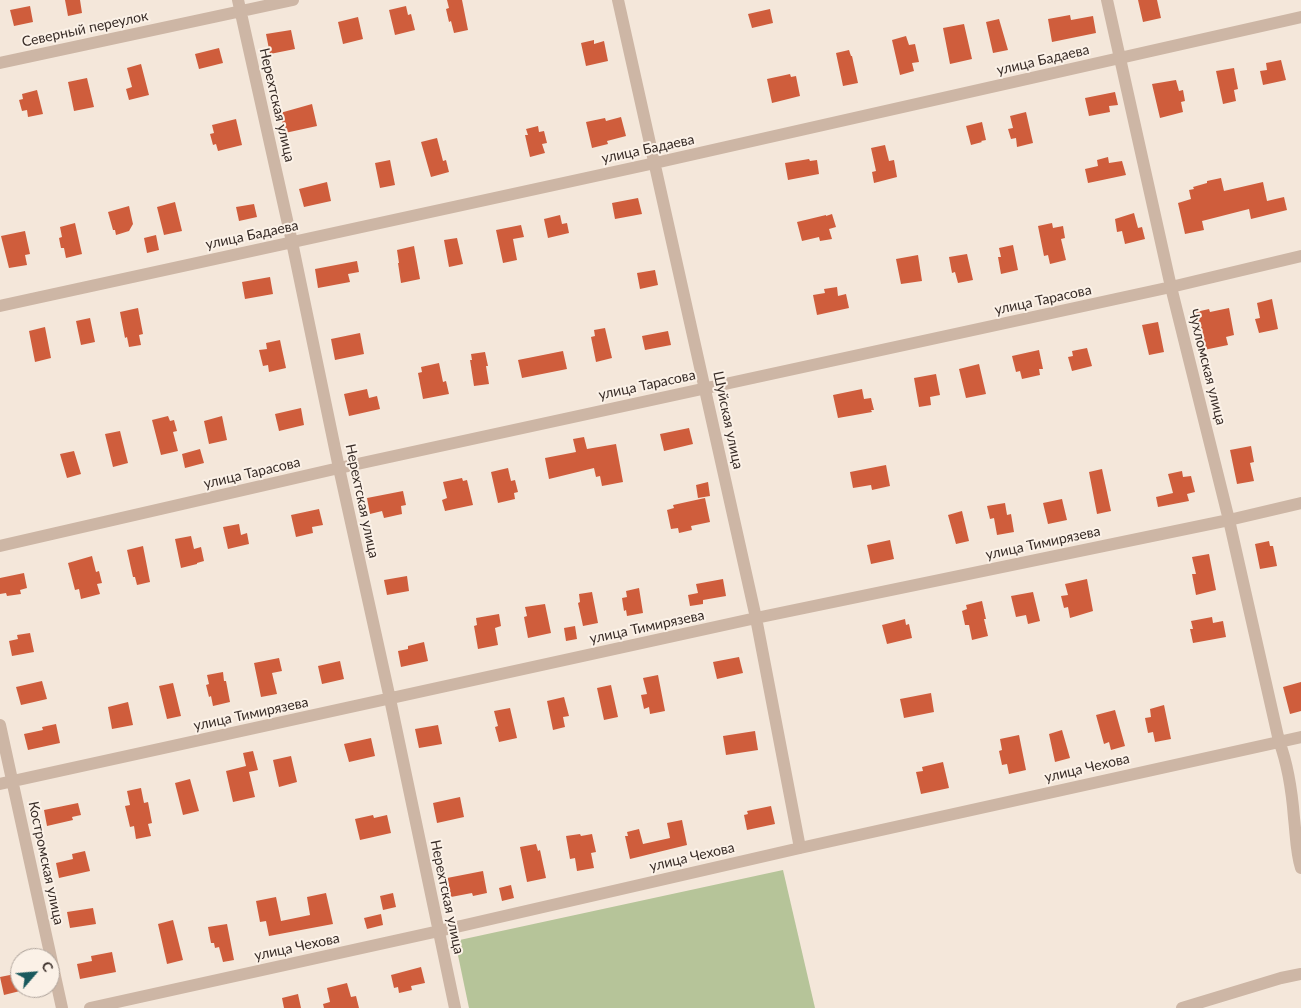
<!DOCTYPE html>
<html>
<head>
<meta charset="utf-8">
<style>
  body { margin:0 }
  #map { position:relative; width:1301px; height:1008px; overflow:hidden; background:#f4e7da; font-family:Lato,sans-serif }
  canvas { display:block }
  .north { position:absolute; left:10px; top:948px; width:50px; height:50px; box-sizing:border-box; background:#fbf1e7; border:1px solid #ada29a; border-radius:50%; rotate:63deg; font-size:14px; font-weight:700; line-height:20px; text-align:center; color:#382c27 }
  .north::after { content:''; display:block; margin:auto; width:18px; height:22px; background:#19595d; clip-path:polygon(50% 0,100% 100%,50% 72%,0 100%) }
</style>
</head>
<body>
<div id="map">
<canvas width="1301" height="1008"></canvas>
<div class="north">С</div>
</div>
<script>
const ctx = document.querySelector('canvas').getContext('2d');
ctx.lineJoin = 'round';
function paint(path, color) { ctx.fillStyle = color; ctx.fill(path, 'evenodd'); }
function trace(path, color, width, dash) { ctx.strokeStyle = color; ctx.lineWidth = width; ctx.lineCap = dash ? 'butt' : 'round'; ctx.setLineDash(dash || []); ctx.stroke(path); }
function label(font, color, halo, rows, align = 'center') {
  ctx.font = font + ' Lato,sans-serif'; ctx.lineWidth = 4; ctx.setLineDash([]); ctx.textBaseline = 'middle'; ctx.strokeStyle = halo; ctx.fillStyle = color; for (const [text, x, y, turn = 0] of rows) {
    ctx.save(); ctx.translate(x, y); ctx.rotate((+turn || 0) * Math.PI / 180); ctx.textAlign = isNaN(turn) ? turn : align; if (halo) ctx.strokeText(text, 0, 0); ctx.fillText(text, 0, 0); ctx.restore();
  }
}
paint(new Path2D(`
  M783,870L815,1008H469L455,941Z`), '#b6c499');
paint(new Path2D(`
  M65,0H80L82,13L68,16Z
  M447,0H462L468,30L454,33L451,21L449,22L446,9L449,8Z
  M1138,0H1157L1161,18L1143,22Z
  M30,6L33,22L14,26L10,10Z
  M406,6L408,15L411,14L415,30L395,35L389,10Z
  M770,9L773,23L752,28L748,14Z
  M1070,15L1071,20L1093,16L1096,33L1052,42L1048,19Z
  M358,17L363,39L343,44L338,22Z
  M999,19L1008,50L993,53L986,22Z
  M964,24L972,59L950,64L943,28Z
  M291,30L295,49L270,54L266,34Z
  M906,36L909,45L915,44L919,62L912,63L914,71L900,75L892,40Z
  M594,40V44L604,41L608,61L586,66L581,43Z
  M219,48L223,63L199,69L195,54Z
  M849,50L851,56H852L858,83L843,86L836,53Z
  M1281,60L1286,80L1263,85L1260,71L1267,70L1266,63Z
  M141,64L149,95L129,100L126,89L132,87L127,68Z
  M1234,68L1238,89L1234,90L1236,101L1223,104L1216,71Z
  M790,74L791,77L796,76L800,96L772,103L767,79Z
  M87,78L94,107L74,111L68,82Z
  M1176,80L1179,91L1183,90L1185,101L1181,102L1183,112L1160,118L1152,84Z
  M37,90L43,114L28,117L27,110L22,111L19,100L23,99L22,94Z
  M1115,92L1118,105L1109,106L1110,112L1089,116L1085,98Z
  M312,104L317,126L285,133L280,113Z
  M1026,112L1033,143L1017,147L1016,138L1011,139L1008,129L1013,128L1010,116Z
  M621,117L626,136L607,141L608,144L592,148L586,122L605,118L606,121Z
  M236,119L242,145L218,151L216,144L213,145L210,134L214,133L212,125Z
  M982,122L986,140L981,141L982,142L971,145L966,126Z
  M538,126L539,132L544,131L547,143L542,144L545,153L530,157L525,135H528L526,129Z
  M437,138L443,161L446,160L449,172L431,177L421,142Z
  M885,145L889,161L894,160L897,177L874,183L872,172L876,171L871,148Z
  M1108,157L1109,163L1122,161L1126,175L1088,183L1085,169L1098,166L1097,160Z
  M809,159L810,161L817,160L819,174L788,180L785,163Z
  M390,160L395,185L380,188L375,163Z
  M1221,178L1224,191L1263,182L1267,201L1284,197L1287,210L1251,219L1249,209L1202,221L1204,230L1185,234L1178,203L1191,199L1189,190L1194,189L1193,187L1207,183V181Z
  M327,182L331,201L304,207L299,189Z
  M638,198L642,214L615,219L612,203Z
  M175,202L182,231L164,235L157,207Z
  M254,204L257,217L239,221L236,207Z
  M129,206L133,224L129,231L116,235L115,230H113L108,212Z
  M1134,213L1138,228L1142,227L1145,239L1125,244L1122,231L1117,232L1115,219Z
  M832,214L836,227L829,229L832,239L820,241L819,237L802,241L797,222L826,215V216Z
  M560,215L562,224L567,223L569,233L548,238L544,219Z
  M75,223L82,254L66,258L64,248H61L59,238L62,237L60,227Z
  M1052,223L1053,228L1063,226L1065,238L1061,239L1066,260L1050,264L1048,255L1044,256L1038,226Z
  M521,225L524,237L513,239L517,260L503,263L496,230Z
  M25,231L30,254L25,255L27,265L9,268L1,236Z
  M156,235L159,250L147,253L144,238Z
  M457,238L463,264L449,267L444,240Z
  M1013,245L1018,270L1001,274L998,257H1001L999,248Z
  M414,246L420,279L401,283L398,263H399L397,250Z
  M967,254L973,280L958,283L955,272L952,273L949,257Z
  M918,255L922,281L901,284L896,259Z
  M357,261L359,272L348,274L350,282L318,288L315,269Z
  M655,270L658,285L640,289L637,273Z
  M270,277L273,294L245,299L242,282Z
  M837,287L838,296L846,294L849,308L817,315L813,295L825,293L824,289Z
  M1272,299L1278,329L1259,333L1255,319L1260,318L1257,303Z
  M138,308L143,334L139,335L141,345L129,347L127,337L125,338L120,312Z
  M1229,308L1234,335L1226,337L1228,345L1204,350L1196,312L1209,309L1210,312Z
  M90,318L95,342L81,345L76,321Z
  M1158,322L1164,352L1149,355L1142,325Z
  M45,327L51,358L35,362L29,331Z
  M605,328L612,358L596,362L591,337L595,336L594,330Z
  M668,331L671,345L645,350L642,336Z
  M360,333L364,354L335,360L331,339Z
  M280,340L286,368L269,372L268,365L263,366L259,350L267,349L266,343Z
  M1087,348L1092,366L1072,371L1068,357L1073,356L1072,351Z
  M1039,350L1043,369H1039L1040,375L1022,379L1020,371L1016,372L1012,356Z
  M563,351L567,369L522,378L518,360Z
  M485,352L488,366H486L489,384L474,386L470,360H472L471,354Z
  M439,363L443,382L446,381L449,394L423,399L418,373L422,372L421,367Z
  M979,364L986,394L966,398L959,369Z
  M936,374L940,395L930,397L931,405L919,407L914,378Z
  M367,389L369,398L377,396L380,409L349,416L344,394Z
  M862,389L864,399L871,398L874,410H871L872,412L838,418L833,395Z
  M301,408L304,425L279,431L275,414Z
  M168,416L170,421L174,420L177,431L173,432L178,451L161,455L152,420Z
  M222,416L227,440L209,444L204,421Z
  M689,428L693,444L664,451L660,434Z
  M120,431L128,463L113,467L105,434Z
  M584,437L587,449L616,444L623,482L602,486L600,476L596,477L594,468L549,479L545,458L576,452L573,439Z
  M1251,446L1254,462L1250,463L1254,481L1237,484L1230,450Z
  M200,449L204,463L185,468L182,454Z
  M74,451L81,474L67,478L60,454Z
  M886,465L890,486L872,490L871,485L853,488L850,472Z
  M508,468L511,481L515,480L518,492L514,493L515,499L498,503L491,472Z
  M1102,469L1111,511L1097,514L1089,472Z
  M1182,471L1183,477L1191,476L1195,492L1187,494L1189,501L1158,507L1156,497L1173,493L1168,474Z
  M462,478L463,481L467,480L473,505L445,511L442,500L447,498L443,482Z
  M708,482L710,496L698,498L696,485Z
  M403,491L406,505L401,506L402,514L384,518L382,511L370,514L367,498Z
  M705,498L710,522L691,526L692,530L679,533L678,528L671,529L667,510L674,508L673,505Z
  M1062,499L1067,520L1048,524L1043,503Z
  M1005,503L1007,515L1011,514L1014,532L997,535L994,518L990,519L987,506Z
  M319,509L323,525L312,527L313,533L296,537L291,515Z
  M962,511L969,541L956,544L948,515Z
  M239,524L241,535L247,533L249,544L228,549L223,527Z
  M191,536L194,549L201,547L204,561L197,563V564L181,568L175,539Z
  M890,540L894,559L871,564L867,545Z
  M1269,541L1270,546H1273L1277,566L1260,569L1255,544Z
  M143,546L150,582L137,585L135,577H133L127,550Z
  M1209,554L1216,590L1196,595L1192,574H1196L1192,557Z
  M92,556L96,572L99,571L102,583L97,584L100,594L81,599L79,589L75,590L68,563Z
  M24,573L27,588L20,590L21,594L7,596L6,593L0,594V578Z
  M407,576L409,591L387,595L384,580Z
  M723,579L726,596L703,600V604L690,606L688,595L698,593L696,584Z
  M1087,579L1093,611L1070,618L1068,607L1064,608L1061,596L1068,595L1065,584Z
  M639,588L643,613L627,616L626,610L624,611L622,598L627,597L626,591Z
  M592,592L598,623L583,626L578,603L580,602L579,594Z
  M1033,592L1040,621L1028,624L1026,615L1016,617L1011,596Z
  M982,601L986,619H984L988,636L972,640L969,625H965L962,611L967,609L966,605Z
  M545,604L551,633L528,638L524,617L527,616L525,607Z
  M499,614L501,626L495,628L498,645L478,649L474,626L477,625L476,618Z
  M1212,617L1213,623L1223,621L1226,637L1193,643L1190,629H1193L1191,621Z
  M905,619L906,625L909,624L912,638L887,644L882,625Z
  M575,626L577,639L566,641L564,628Z
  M30,633L34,652L12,656L9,641L18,639L17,635Z
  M424,642L428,661L401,667L398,651L408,649V646Z
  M739,657L743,673L717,679L713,662Z
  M279,658L282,671L272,673L277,694L261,697L254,663Z
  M340,661L344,679L322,684L318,666Z
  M223,672L224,681H226L230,702L213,706L211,696L209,697L206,685L209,684L207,675Z
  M658,675L665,711L650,714L649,707L644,709L641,695L647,694L643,678Z
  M42,681L47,699L21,705L16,687Z
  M1301,682V711L1290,714L1283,687Z
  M173,683L181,716L167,719L159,686Z
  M611,685L618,717L604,720L597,688Z
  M931,693L934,712L904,718L900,699Z
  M564,697L569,716L563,717L565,727L553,730L547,701Z
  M128,702L133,725L112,729L108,707Z
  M1164,705L1171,739L1155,742L1153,732L1148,733L1145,718L1151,717L1150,709Z
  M510,708L517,738L499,742L495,727L498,726L494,711Z
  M1115,710L1125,746L1111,750L1109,742L1104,744L1096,715Z
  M56,724L60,743L28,750L24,734L43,730L42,727Z
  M438,725L442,744L419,748L415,729Z
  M1062,730L1070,758L1055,762L1049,734Z
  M755,731L758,750L726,755L723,736Z
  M1019,735L1026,770L1009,774L1007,764L1002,765L999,751L1002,750L1000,739Z
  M371,738L375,756L349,762L344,744Z
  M253,751L258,770L249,772L255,797L233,802L226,771L246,766L243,753Z
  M291,756L297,782L279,787L273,760Z
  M943,762L949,788L921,794L916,772L923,771L922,767Z
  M190,779L199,811L183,815L175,783Z
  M141,788L144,803L148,802L152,823L148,824L151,836L136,839L134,826L130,827L125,806L130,805L127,791Z
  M460,797L464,817L437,823L433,803Z
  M78,803L81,815L72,817L73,820L47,826L44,810Z
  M771,806L775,824L747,830L744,815L748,814L747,811Z
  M373,815L374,818L387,815L391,833L360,840L355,819Z
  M682,820L687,845L630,859L625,836H628L627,832L639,829L643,844L670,838L667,823Z
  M580,834L581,836L592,834L596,852L591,853L594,868L577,871L575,858L570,859L566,836Z
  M536,844L538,851L540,850L546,878L527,882L520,847Z
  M85,851L90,871L59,878L56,863L73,859L72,854Z
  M483,871L487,893L473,896L472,893L451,897L447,878Z
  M511,885L514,898L502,901L499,888Z
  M326,893L333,924L269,936L266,921L260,922L256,901L276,897L281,921L310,915L307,897Z
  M393,893L396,907L383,910L380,896Z
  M93,908L96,924L70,928L67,912Z
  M381,914L383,925L367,929L364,918Z
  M173,920L183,960L167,964L158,924Z
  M227,924L234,960L223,962L219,947L215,948L214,943H211L208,927Z
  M112,952L116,972L80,979L77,964L92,961L91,956Z
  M421,967L425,983L411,986L412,990L399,993L398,987L394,988L391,975Z
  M20,973V991L4,995L0,977Z
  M347,983L351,997L356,996L359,1008H324L323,1004L330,1002L327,988Z
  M298,994L301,1008H284L282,998Z`), '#cf5d3c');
trace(new Path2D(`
  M238,0L292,242L339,468L390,699L455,1008
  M618,0L756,618L800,848
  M1107,0L1171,287L1229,520L1279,741C1288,765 1292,792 1294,818C1296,835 1296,852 1301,868
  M0,63L293,0
  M0,306L655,163L1301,17
  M0,546L339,468L1171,287L1301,256
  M0,725L62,1008
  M0,784L756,618L1229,520L1301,503
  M90,1008L439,931L800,848L1301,737
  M1182,1008L1281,978L1301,974`), '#cdb6a5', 12);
label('14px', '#382c27', '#fbf1e7', [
  ["Северный переулок",85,29,-12],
  ["улица Бадаева",1043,60,-13],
  ["Нерехтская улица",277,105,77],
  ["улица Бадаева",648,149,-12],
  ["улица Бадаева",252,235,-12],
  ["улица Тарасова",1043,300,-12],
  ["Чухломская улица",1207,367,76],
  ["улица Тарасова",647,385,-12],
  ["Шуйская улица",728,420,78],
  ["улица Тарасова",252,473,-13],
  ["Нерехтская улица",362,501,78],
  ["улица Тимирязева",1043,543,-12],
  ["улица Тимирязева",647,627,-12],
  ["улица Тимирязева",251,714,-12],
  ["улица Чехова",1087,768,-13],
  ["улица Чехова",692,857,-13],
  ["Костромская улица",46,863,78],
  ["Нерехтская улица",447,897,78],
  ["улица Чехова",297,947,-12]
]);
</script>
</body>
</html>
